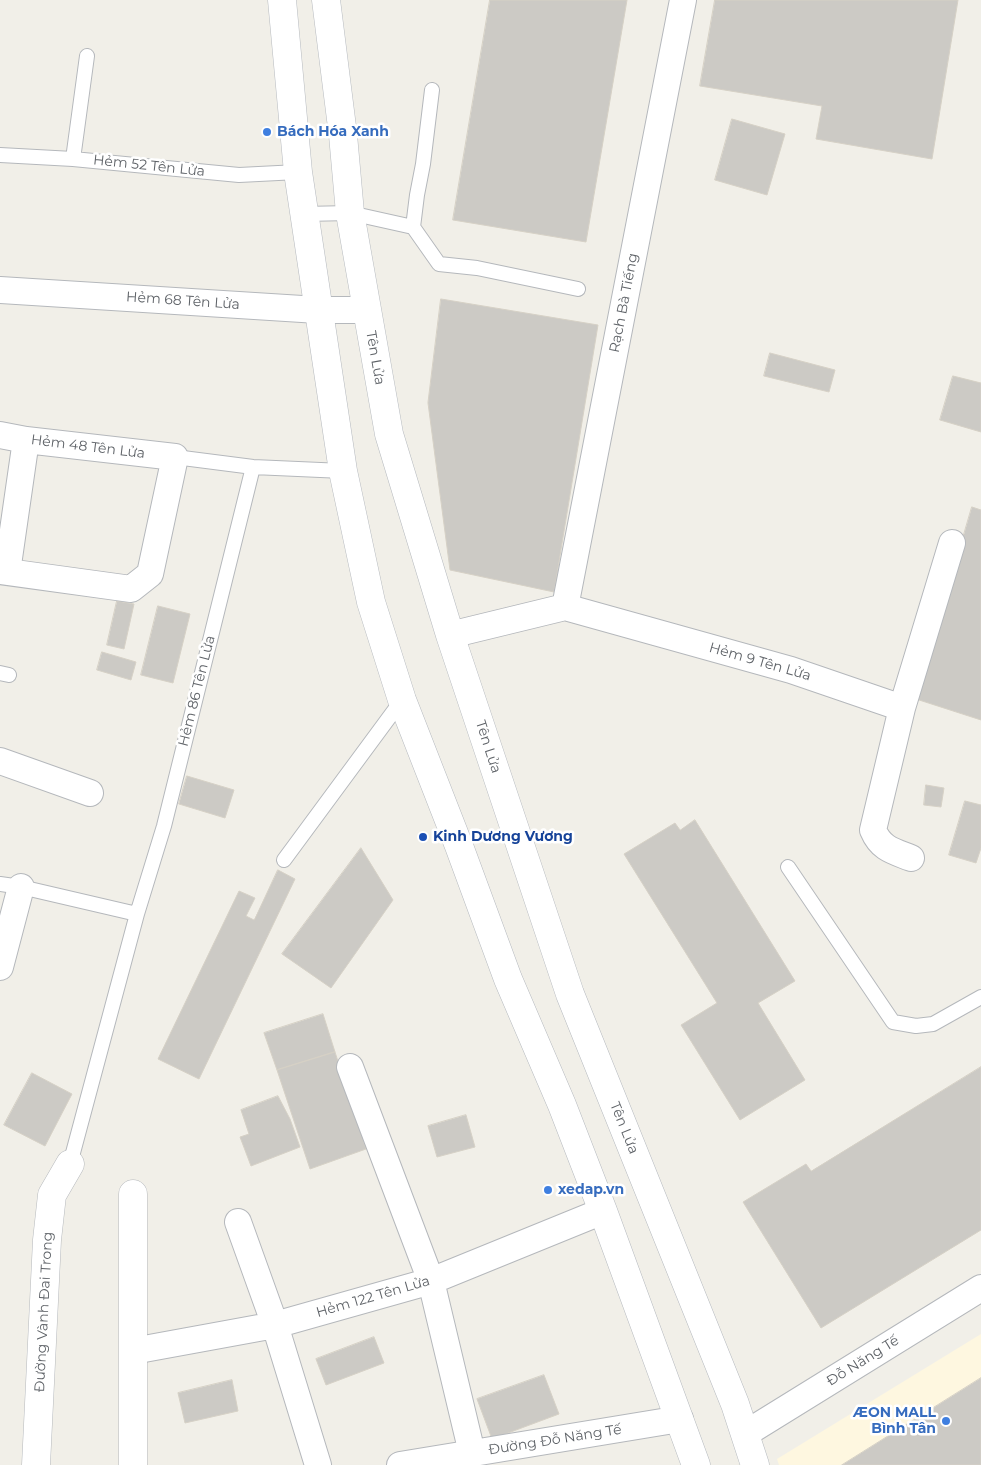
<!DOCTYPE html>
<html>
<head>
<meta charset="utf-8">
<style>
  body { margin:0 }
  canvas { display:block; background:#f1efe8 }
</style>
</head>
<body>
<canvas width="981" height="1465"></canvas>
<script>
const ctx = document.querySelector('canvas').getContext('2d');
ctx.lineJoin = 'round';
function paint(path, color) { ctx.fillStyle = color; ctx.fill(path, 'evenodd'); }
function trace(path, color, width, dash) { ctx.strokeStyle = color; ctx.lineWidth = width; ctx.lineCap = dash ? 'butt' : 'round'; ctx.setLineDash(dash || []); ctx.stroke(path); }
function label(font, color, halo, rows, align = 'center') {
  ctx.font = font + ' Montserrat,sans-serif'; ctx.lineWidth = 5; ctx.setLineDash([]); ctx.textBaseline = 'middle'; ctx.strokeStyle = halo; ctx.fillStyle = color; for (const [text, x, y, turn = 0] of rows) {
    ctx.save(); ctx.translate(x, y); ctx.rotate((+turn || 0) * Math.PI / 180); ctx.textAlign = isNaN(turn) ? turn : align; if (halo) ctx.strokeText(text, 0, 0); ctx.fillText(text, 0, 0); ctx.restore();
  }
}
paint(new Path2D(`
  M981,1334V1465H779L777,1459Z`), '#fef7e0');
const building = new Path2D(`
  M490,0H627L586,242L453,220Z
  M715,0H958L932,159L816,139L822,106L700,86Z
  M732,119L785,134L767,195L715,180Z
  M441,299L598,325L554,592L450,570L428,403Z
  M770,353L835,370L829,392L764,376Z
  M953,376L981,383V432L940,420Z
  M972,507L981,510V720L916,699Z
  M117,601L134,604L124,649L107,645Z
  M158,606L190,614L173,683L141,675Z
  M102,652L136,662L131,680L97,670Z
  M187,776L234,790L225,818L179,804Z
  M926,785L944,788L941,807L924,805Z
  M965,801L981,805V848L976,863L949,855Z
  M695,820L795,981L758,1003L805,1080L740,1120L681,1025L717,1003L624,854L675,823L680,830Z
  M361,848L393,900L331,988L282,954Z
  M278,870L295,879L199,1079L158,1059L239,891L255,898L246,916L254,920Z
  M323,1014L335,1052L277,1070L264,1033Z
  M335,1052L366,1149L310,1169L277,1070Z
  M981,1067V1230L821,1328L743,1202L806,1164L811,1171Z
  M32,1073L72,1094L45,1146L4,1125Z
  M278,1096L290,1119L300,1147L251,1166L240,1137L249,1134L241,1110Z
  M466,1115L475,1147L437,1157L428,1126Z
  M374,1337L384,1363L326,1385L316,1359Z
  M544,1375L559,1414L492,1439L477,1399Z
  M981,1378V1465H842Z
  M232,1380L238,1411L185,1423L178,1393Z`);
paint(building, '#cccac5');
trace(building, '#d6d1c6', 1);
const service = new Path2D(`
  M0,155L73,159L239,175L298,172
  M73,159L87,56
  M304,214L350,213L413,227L439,264L477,268L578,289
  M413,227L417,195L423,164L432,90
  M175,457L253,467L343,471
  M0,673L9,675
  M284,860L402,700
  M788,867L893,1022L916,1026L933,1024L981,997
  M0,884L21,887L137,914
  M70,1164L137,914L164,826L253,467`);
const minor = new Path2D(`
  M0,290L318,310H367
  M0,435L26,440L175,457L150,574L131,589L0,571
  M7,572L26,440
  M565,607L683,0
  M450,635L565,607L791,670L902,708L952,543
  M902,708L873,830C881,849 893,851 911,858
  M0,761L90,793
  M0,967L21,887
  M350,1067L431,1281L472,1453
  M238,1222L275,1325L318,1465
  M133,1351L275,1325L431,1281L603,1211
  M745,1434L981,1288
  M400,1465L680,1419`);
const tertiary = new Path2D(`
  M133,1194V1465
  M36,1465L47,1240L52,1195L70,1164`);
const secondary = new Path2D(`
  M282,0L298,172L343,471L371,602L402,700L459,846L508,979L562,1105L603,1211L696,1465
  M326,0L343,135L350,213L389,434L450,635L570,994L735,1404L755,1465`);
trace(service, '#b5b8bc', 16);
trace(minor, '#b5b8bc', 28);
trace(tertiary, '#b5b8bc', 29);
trace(secondary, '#b6babf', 29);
trace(service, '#fff', 14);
trace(minor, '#fff', 26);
trace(tertiary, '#fff', 28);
trace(secondary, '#fff', 28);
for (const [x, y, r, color] of [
  [267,132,5,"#3f7fe0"],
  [423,837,5,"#1a4fb4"],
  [548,1190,5,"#3f7fe0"],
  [946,1421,5,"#3f7fe0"]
]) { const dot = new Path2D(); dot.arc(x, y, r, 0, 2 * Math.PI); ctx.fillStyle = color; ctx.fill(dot); trace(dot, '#fff', 2); }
label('bold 14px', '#366cbe', '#fff', [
  ["Bách Hóa Xanh",277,132],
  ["xedap.vn",558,1190],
  ["ÆON MALL",936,1413,"right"],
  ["Bình Tân",936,1429,"right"]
], 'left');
label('14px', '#5f6368', '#fff', [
  ["Hẻm 52 Tên Lửa",149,166,6],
  ["Hẻm 68 Tên Lửa",183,301,4],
  ["Rạch Bà Tiếng",624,303,-79],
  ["Tên Lửa",375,358,80],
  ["Hẻm 48 Tên Lửa",88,447,7],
  ["Hẻm 9 Tên Lửa",760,662,16],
  ["Hẻm 86 Tên Lửa",197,691,-76],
  ["Tên Lửa",488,747,72],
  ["Tên Lửa",624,1128,68],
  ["Hẻm 122 Tên Lửa",373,1297,-16],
  ["Đường Vành Đai Trong",44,1312,-87],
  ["Đỗ Năng Tế",863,1361,-32],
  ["Đường Đỗ Năng Tế",555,1440,-9]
]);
label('bold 14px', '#164399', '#fff', [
  ["Kinh Dương Vương",433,837]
], 'left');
</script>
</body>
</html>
